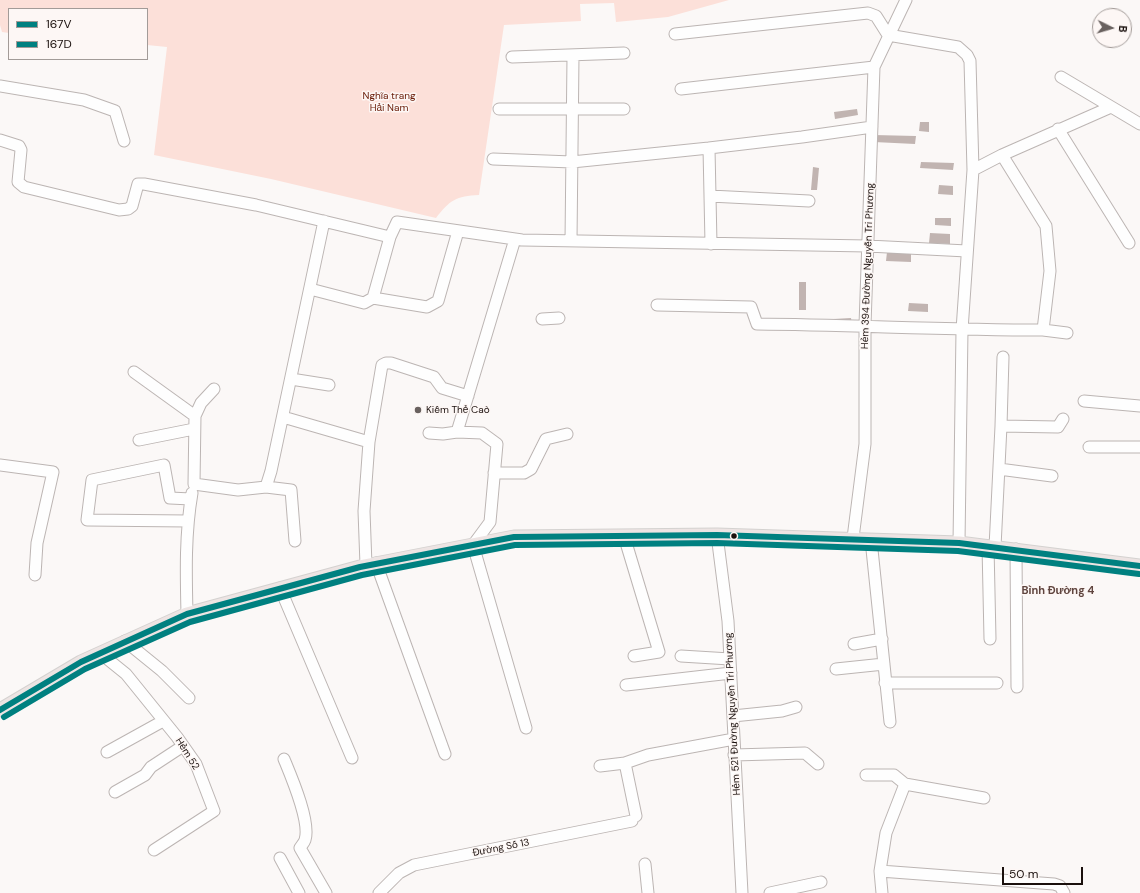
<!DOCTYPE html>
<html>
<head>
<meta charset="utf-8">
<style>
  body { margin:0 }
  #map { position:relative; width:1140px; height:893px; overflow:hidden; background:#fbf8f7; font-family:"DM Sans",sans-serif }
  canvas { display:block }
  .legend { position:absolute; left:8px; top:8px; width:140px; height:52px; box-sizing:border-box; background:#fdf7f5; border:1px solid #a29b98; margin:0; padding:5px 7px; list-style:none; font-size:12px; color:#1a100d }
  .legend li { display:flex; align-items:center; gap:8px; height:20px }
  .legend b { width:20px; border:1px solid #a29b98 }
  .north { position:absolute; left:1092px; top:8px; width:40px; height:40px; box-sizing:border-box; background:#fdf7f5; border:1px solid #a29b98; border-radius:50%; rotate:95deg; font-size:11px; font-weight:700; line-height:16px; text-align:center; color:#1a100d }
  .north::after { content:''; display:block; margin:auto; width:14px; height:18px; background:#69615f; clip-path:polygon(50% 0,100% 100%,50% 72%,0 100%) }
  .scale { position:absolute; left:1002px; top:867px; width:81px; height:18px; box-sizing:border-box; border:2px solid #1a100d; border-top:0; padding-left:5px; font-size:12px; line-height:14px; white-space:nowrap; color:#1a100d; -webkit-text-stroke:3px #fdf7f5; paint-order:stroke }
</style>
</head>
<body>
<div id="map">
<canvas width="1140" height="893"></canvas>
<ul class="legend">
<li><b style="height:5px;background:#008080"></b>167V</li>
<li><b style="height:5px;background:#008080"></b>167D</li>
</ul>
<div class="north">B</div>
<div class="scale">50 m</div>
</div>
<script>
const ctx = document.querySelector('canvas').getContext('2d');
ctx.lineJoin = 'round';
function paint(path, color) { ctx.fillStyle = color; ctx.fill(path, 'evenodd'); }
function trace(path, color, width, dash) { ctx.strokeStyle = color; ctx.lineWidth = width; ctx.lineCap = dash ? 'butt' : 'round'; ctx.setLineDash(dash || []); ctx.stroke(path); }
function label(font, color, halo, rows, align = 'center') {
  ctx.font = font + ' "DM Sans",sans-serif'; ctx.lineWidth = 3; ctx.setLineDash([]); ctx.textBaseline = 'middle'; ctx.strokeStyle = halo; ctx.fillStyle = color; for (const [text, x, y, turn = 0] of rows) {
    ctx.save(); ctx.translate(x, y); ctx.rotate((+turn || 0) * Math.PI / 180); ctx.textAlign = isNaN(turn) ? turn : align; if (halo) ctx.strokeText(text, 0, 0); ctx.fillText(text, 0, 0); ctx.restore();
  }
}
paint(new Path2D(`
  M0,0H729L668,17L616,22L614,3L580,4L581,21L504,25L479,195C456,196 450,200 436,218L271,179L154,155L167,47L147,45V9H9V33L2,32L0,25Z`), '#fce0d9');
paint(new Path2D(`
  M857,109L858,115L835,119L834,112Z
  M920,122H929V132L919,131Z
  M874,135L916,136L915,144L874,142Z
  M921,162L954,163L953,170L920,168Z
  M813,167L819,168L817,190H811Z
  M939,185L953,186V195L938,194Z
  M935,218H951V226L935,225Z
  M930,233L950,234V244L929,243Z
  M887,252L911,254V262L886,261Z
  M799,282H806V310H799Z
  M909,303L928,304V312L908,311Z
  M851,318L852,325L816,320Z`), '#c1b4b1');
const minor = new Path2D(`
  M675,34L868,13L876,16L888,35L958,47L967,55L970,61L973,170L962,330L959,543
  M512,57L624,53
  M1061,77L1140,124
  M0,86L84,100L115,111L124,141
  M681,89L874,67
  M499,109H624
  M1058,129L1129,243
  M0,140L19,146L21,150L18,182L24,187L119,210L128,209L132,206L138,184H144L256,205L390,237
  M709,148L802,137L872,127
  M1002,155L1046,226L1050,271L1043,330L1067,333
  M493,159L572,162L709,148L711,244
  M973,170L1002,155L1111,107
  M710,196L809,201
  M515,239L457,432L482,433L497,444L490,522L473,545L526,728
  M571,241L573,56
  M310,289L364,303L373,298L427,307L438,301L458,231
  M373,298L390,237L397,222L522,240L868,246L967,251
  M657,305L751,307L757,324C853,325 948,330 1043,330
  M542,319L559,318
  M134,372L195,416L194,484L238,490L266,487L271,471L324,221
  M291,379L329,385
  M1084,401L1140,406
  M195,416L201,403L214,389
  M283,417L369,442
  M1001,426L1003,357
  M429,433L443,434L457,432
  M139,440L194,429
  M1089,447H1140
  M0,465L53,472L37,543L35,575
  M999,469L1052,476
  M494,473H524L531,469L546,439L567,434
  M266,487L291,490L295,541
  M188,521L87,520L92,480L164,465L170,498L191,499
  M717,535L728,621L742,893
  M624,536L659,652L634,656
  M853,538L865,444V325L874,67L906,0
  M871,540L890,722
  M988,546L990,639
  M995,547L1001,426L1058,427L1063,419
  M1016,549L1017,687
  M376,563L445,754
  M366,565L364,511L369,442L382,365L386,363H391L434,377L442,388L468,396
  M280,588L352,758
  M187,614C186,573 185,534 192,493
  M125,641L162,671L189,698
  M854,644L882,639
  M100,653L126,674L177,737L196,764L214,811L154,850
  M681,656L730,659
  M836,669L884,664
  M885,683H997
  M626,685L731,673
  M733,716L782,711L796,707
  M107,752L163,721
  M734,755L805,753L818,764
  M284,759C291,776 311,822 305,840C304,843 301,846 300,848L326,893
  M600,766L625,763
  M866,775H894L905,784
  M115,792L145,775L151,767L183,746
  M636,816L625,763L648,755L734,739
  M280,858L299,893
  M645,864L648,893
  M880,871L886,833L905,784L984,798
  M379,893L399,873L414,865L632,821
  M770,893L821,882
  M882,893L880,871L1054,884L1060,886L1064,893`);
const major = new Path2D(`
  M0,710L81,662L187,614L360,567L514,537L717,535L959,543L1140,566`);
trace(minor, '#bcb5b3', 13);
trace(major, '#d4d2d0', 15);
trace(minor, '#fefefe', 11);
trace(major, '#ede4e3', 13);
trace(new Path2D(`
  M0,710L81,662L187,614L360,567L514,537L717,535L959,543L1140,566`), '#008080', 6);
trace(new Path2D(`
  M4,717L85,669L190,622L362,575L515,545L717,543L958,551L1139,574`), '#008080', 6);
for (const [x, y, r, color] of [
  [418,410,4,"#69615f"],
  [734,536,3.5,"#1a100d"]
]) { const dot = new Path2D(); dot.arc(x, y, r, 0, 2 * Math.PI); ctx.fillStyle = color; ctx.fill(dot); trace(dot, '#fdf7f5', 1.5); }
label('10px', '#6d200d', '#fdf7f5', [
  ["Nghĩa trang",389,96],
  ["Hải Nam",389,108]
]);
label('10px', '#1a100d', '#fdf7f5', [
  ["Hẻm 394 Đường Nguyễn Tri Phương",868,266,-88],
  ["Hẻm 521 Đường Nguyễn Tri Phương",733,714,-93],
  ["Hẻm 52",187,754,58],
  ["Đường Số 13",501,848,-11]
]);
label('10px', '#1a100d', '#fdf7f5', [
  ["Kiếm Thẻ Caò",426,410]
], 'left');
label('bold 11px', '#5f453f', '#fdf7f5', [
  ["Bình Đường 4",1058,591]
]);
</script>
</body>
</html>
